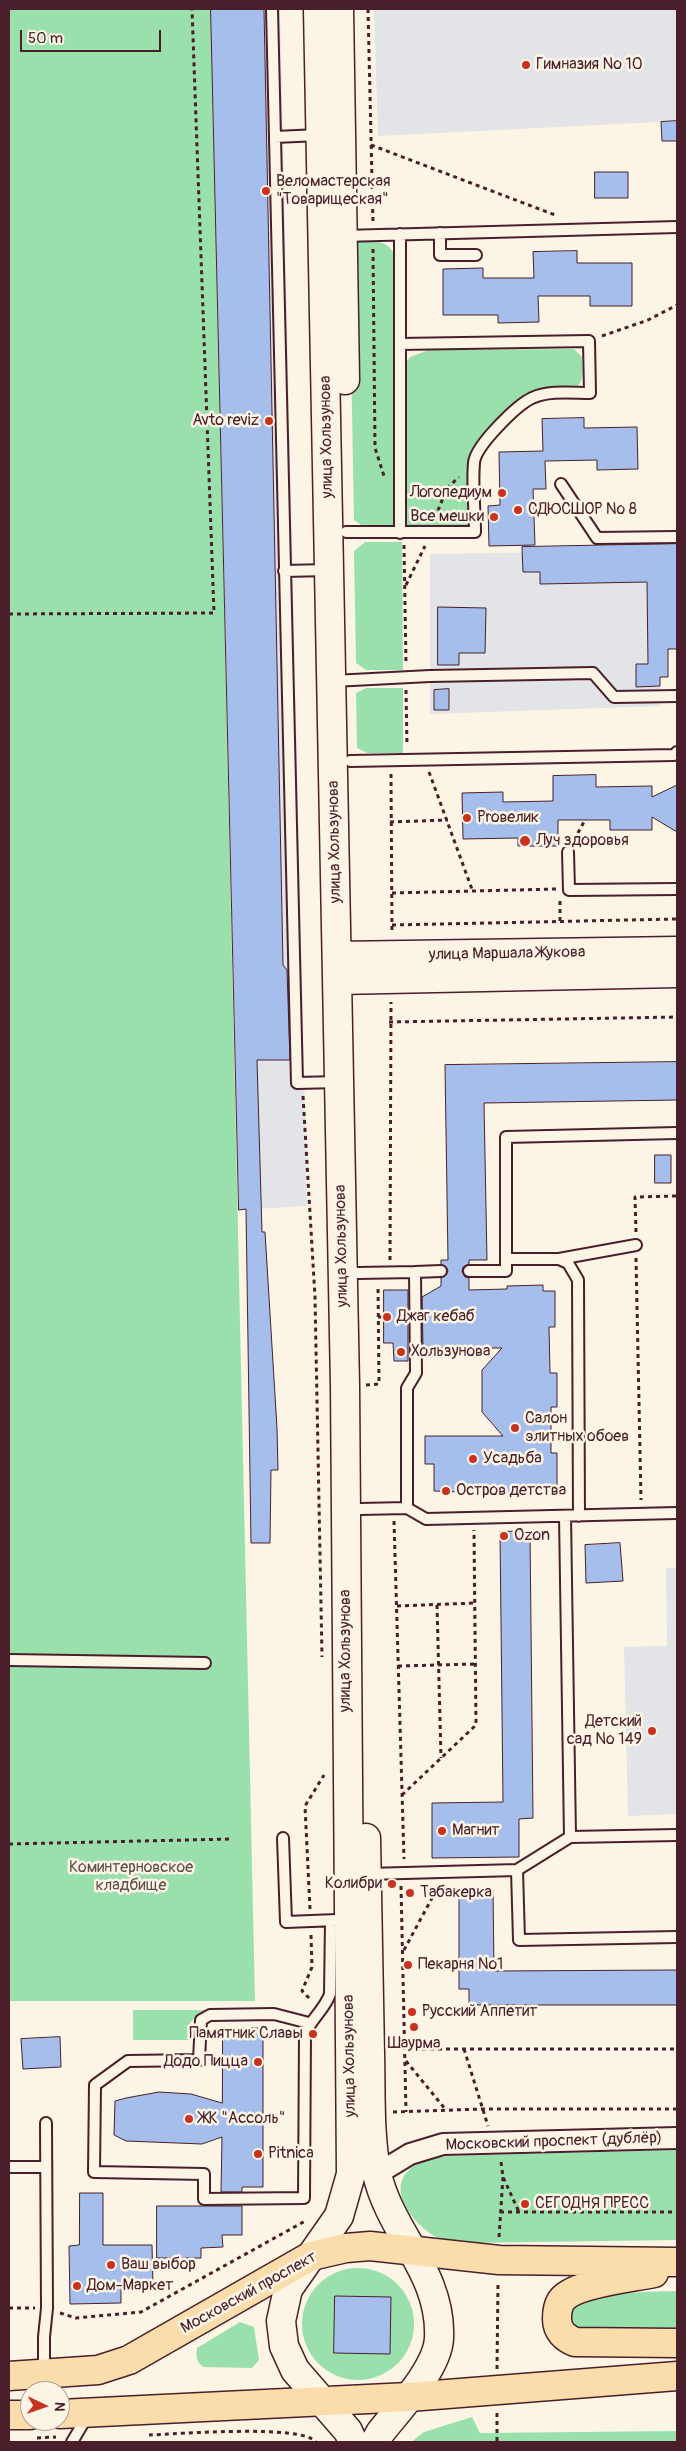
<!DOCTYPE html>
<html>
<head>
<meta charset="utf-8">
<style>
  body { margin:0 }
  #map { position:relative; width:686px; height:2451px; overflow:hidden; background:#fcf5e5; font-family:Pangolin,sans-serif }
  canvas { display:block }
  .frame { position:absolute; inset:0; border:10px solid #4a1f2b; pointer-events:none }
  .north { position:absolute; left:20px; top:2381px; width:50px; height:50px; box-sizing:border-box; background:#fcf5e5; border:1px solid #b59f9b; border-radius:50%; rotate:93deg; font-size:14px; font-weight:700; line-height:20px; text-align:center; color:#4a1f2b }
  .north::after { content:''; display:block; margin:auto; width:18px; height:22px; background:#c8321e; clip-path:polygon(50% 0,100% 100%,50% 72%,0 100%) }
  .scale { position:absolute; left:20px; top:30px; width:141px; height:22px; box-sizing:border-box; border:2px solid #4a1f2b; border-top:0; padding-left:6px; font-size:15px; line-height:18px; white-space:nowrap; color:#4a1f2b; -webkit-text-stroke:4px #fcf5e5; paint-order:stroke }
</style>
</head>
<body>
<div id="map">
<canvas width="686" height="2451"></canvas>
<div class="frame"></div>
<div class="north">N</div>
<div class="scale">50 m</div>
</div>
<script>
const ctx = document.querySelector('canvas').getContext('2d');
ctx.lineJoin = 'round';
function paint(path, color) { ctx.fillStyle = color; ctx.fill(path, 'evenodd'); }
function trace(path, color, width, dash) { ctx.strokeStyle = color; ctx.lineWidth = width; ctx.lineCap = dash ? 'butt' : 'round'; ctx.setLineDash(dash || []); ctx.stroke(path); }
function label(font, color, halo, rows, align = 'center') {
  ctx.font = font + ' Pangolin,sans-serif'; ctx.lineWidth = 5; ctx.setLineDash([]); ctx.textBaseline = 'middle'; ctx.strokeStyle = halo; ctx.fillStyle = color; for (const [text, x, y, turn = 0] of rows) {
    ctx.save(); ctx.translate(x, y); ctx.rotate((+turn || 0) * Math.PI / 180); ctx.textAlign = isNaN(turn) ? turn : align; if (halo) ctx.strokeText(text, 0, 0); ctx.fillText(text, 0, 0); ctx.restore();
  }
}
paint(new Path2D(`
  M211,9H280L307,1206L239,1210Z
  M374,9H677V121L378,136Z
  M646,542H677V649H668V677H660V706L430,714V554L550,552V546L646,545Z
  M666,1568H677V1814L628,1816L624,1647L667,1646Z`), '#e2e4e7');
paint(new Path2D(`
  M9,9H211L255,2001H9Z
  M358,241C373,241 385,239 394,253V526L364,527L354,520L349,248Z
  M574,349L582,357C582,368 585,381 576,388L527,396L476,444C464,468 468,499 468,525L405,526V364L410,357L429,350Z
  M365,542H402L403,670H366L356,663L354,551Z
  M366,688H403V753H367L357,748L356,693Z
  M133,2010H205C192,2016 186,2026 188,2040H133Z
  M677,2150V2240L467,2243C458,2242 447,2242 440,2239C418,2229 384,2192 410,2169C419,2160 434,2159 446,2156Z
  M302 2324a56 56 0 1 1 112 0a56 56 0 1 1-112 0Z
  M677,2291V2337L566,2330L570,2304C604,2292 641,2292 677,2291Z
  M240,2322L254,2327L259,2360L252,2368L203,2367C196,2361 196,2356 197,2348Z
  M472,2417L480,2433L677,2431V2442H411L424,2432Z`), '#9ae0ad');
const building = new Path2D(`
  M211,9H264L283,965L287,970L290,1060H257L262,1232H265L277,1428L278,1470H271L270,1543H251L246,1209L239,1210Z
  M677,121V141H662L661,122Z
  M595,172H628V198H595Z
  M577,251V263H632V306H590V296H538L539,322L498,323V315H443V269L483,268V278H534L533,252Z
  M584,418V428L637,427L638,469L597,470V460L545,461L546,489H533L535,545L489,546L488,506L500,505L499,452L543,451L542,419Z
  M677,544V649H668V677H660V686L636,687V664H648L647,582L540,584V572H523L522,547Z
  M438,607L486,608L485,653H459V665H438Z
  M449,689V710H434V690Z
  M596,775V787L652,786V797L677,785V832L652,817V830H610V820H558V846H518V838L463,839L462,793L503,792V802L553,801V776Z
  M677,1062V1100L484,1103L487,1260H469V1264L463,1267L462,1271L465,1277L469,1278V1290L507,1289V1286L543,1285V1291H555V1327H549L550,1373H557V1407H551V1453H557V1489H547V1495L434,1491V1464H425V1436H503L482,1412V1370L502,1348H423L422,1297L441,1286V1278L445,1276L448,1271L446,1267L441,1264V1260H448L445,1065Z
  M655,1155H671V1183H655Z
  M384,1290H408V1361H394L393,1343H384Z
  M530,1531L533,1818L519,1819V1857L432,1858V1803L503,1802L500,1532Z
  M620,1543L623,1581L586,1583L585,1545Z
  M473,1890H493L494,1971L675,1970L677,1971V2005H469V1989H459V1893H472Z
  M223,2028H263V2187H242V2192H221L222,2137L202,2144L126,2141L114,2135L115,2101L126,2098L159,2092L191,2094L222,2103Z
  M60,2037L61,2067L23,2069L21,2039Z
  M80,2193H103V2245H152L153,2288H121V2303L70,2304L69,2246L79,2245Z
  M157,2206H242V2235H222L223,2247L201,2248V2258H157Z
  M335,2296L391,2297L390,2354L334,2353Z`);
paint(building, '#a6beeb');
trace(building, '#4a1f2b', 1);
const lane = new Path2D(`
  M272,9L297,1083L338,1082
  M275,137L319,135
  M440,233V255H476
  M400,234V533
  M343,236L677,227
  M561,484L597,538L677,537
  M346,532H475C475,510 472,485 474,463C475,446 517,405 532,398C549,390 572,393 590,393L589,341L400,344
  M284,571L328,570
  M333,681L430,676L593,673L614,697L677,696
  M350,761L674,755L677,752
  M568,852L569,890L677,889
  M506,1259H559L568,1263L578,1280L579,1516
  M559,1259L636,1245
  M469,1271H506V1137L677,1133
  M415,1272L441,1271
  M357,1273L415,1272L416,1373L407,1388V1508
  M360,1509L407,1508L426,1519L677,1513
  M9,1660L205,1663
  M570,1837L677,1835
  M283,1838L286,1922L337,1920
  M517,1870L519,1940L677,1937
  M367,1874L517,1870L570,1837L565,1516
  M309,2023L274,2014L210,2015L201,2020L199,2060L128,2061L95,2085L94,2172L204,2174V2199L304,2198L305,2034C311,2019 325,2009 330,1994L331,1921
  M9,2167H45
  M44,2372V2337L47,2308L46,2123
  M72,2442L88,2415`);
const street = new Path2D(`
  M377,2174L410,2154L443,2144L677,2138`);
const secondary = new Path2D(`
  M318,9L345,1385L351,2174L339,2216L288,2289L281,2321L284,2346L295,2370L348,2431L353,2442
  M339,9L345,380
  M337,956L677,951
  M338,980L677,973
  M366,1838C367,1910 368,1982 370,2053C371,2091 369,2138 377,2174C391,2234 442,2273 439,2338C438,2368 398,2410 380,2433L375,2442`);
const primary = new Path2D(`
  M654,2273C632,2278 573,2283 561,2301C558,2306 557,2313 557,2319C557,2331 565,2338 575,2342L677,2343
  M9,2376L98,2370L129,2360L311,2256L346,2248L370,2246L499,2260L677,2262
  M60,2414L409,2397L677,2376
  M9,2415H30`);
trace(lane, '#4a1f2b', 14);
trace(street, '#4a1f2b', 24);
trace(secondary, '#4a1f2b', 31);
trace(primary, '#4a1f2b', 31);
trace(new Path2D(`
  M368,9L373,223
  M371,145L555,215
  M373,249L375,448L385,479
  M602,336L648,320L677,305
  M435,518L447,488L459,477
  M404,545L406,664
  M406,585L425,546
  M9,614L214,613L192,9
  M406,690L407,746
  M429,772L473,892
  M391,774L392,933
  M390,822L448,820
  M574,840L585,820
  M392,893L556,889
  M560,921V900
  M392,925L677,919
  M389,1022L677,1017
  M303,1096L315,1297L322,1657
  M636,1232L635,1197L677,1196
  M636,1258L641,1500
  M390,1260L391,1002
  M378,1317H384
  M366,1385L379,1384L378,1285
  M394,1521L404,1859
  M437,1605L441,1758
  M397,1606L475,1603
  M398,1666L476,1664
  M402,1795L476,1725L474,1530
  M9,1844L231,1839
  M401,1886L406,2112
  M310,1909L305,1806L324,1775
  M311,1935L312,1967L302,1991L311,2000
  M404,1950L439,1885
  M406,2049H677
  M464,2049L488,2126
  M406,2061L446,2110
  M393,2112L483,2109H677
  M501,2162L503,2177L519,2212
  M500,2212H677
  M499,2237L503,2177
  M9,2308H35
  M60,2313L76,2318L141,2312L307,2220
  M497,2369L498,2283
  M497,2413V2442
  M149,2435C176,2434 303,2424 316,2442
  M37,2438L56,2437`), '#4a1f2b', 3, [4, 4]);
trace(lane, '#fcf5e5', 10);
trace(street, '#fcf5e5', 20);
trace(secondary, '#fcf5e5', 28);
trace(primary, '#faddab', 28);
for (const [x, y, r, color] of [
  [526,65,5,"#c8321e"],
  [266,191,5,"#c8321e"],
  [269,421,5,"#c8321e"],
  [502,493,5,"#c8321e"],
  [518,510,5,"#c8321e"],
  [494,517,5,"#c8321e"],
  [467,818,5,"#c8321e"],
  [525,841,6,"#c8321e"],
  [387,1317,5,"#c8321e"],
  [401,1352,5,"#c8321e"],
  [515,1428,5,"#c8321e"],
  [473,1459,5,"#c8321e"],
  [446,1491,5,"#c8321e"],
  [504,1536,5,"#c8321e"],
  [652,1731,5,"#c8321e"],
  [442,1831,5,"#c8321e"],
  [392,1884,5,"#c8321e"],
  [410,1893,5,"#c8321e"],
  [408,1965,5,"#c8321e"],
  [412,2012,5,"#c8321e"],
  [414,2027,5,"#c8321e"],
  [313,2034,5,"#c8321e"],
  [258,2062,5,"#c8321e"],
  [189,2119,5,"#c8321e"],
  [258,2154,5,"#c8321e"],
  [525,2204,5,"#c8321e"],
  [111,2265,5,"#c8321e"],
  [77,2286,5,"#c8321e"]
]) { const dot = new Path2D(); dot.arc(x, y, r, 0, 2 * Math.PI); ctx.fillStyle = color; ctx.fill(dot); trace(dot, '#fcf5e5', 2); }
label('16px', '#4a1f2b', '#fcf5e5', [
  ["Гимназия № 10",536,65],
  ["Веломастерская",276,182],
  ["\"Товарищеская\"",276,200],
  ["Avto reviz",259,421,"right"],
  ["Логопедиум",492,493,"right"],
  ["СДЮСШОР № 8",528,510],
  ["Все мешки",484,517,"right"],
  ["Proвелик",477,818],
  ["Луч здоровья",536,841],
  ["Джаг кебаб",397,1317],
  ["Хользунова",411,1352],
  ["Салон",525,1419],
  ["элитных обоев",525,1437],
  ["Усадьба",483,1459],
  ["Остров детства",456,1491],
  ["Ozon",514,1536],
  ["Детский",642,1722,"right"],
  ["сад № 149",642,1740,"right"],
  ["Магнит",452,1831],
  ["Колибри",382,1884,"right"],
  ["Табакерка",420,1893],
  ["Пекарня №1",418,1965],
  ["Русский Аппетит",422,2012],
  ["Памятник Славы",303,2034,"right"],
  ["Шаурма",414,2044,"center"],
  ["Додо Пицца",248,2062,"right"],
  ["ЖК \"Ассоль\"",199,2119],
  ["Pitnica",268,2154],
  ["СЕГОДНЯ ПРЕСС",535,2204],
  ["Ваш выбор",121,2265],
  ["Дом-Маркет",87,2286]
], 'left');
label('16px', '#4a1f2b', '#fcf5e5', [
  ["улица Хользунова",327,437,-91],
  ["улица Хользунова",335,842,-91],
  ["улица Маршала Жукова",507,954,-1],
  ["улица Хользунова",342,1246,-91],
  ["улица Хользунова",346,1651,-90],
  ["улица Хользунова",350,2056,-91],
  ["Московский проспект (дублёр)",554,2142,-2],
  ["Московский проспект",249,2293,-29]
]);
label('16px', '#5e4f4c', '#fcf5e5', [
  ["Коминтерновское",131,1868],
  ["кладбище",131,1886]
]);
</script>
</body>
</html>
